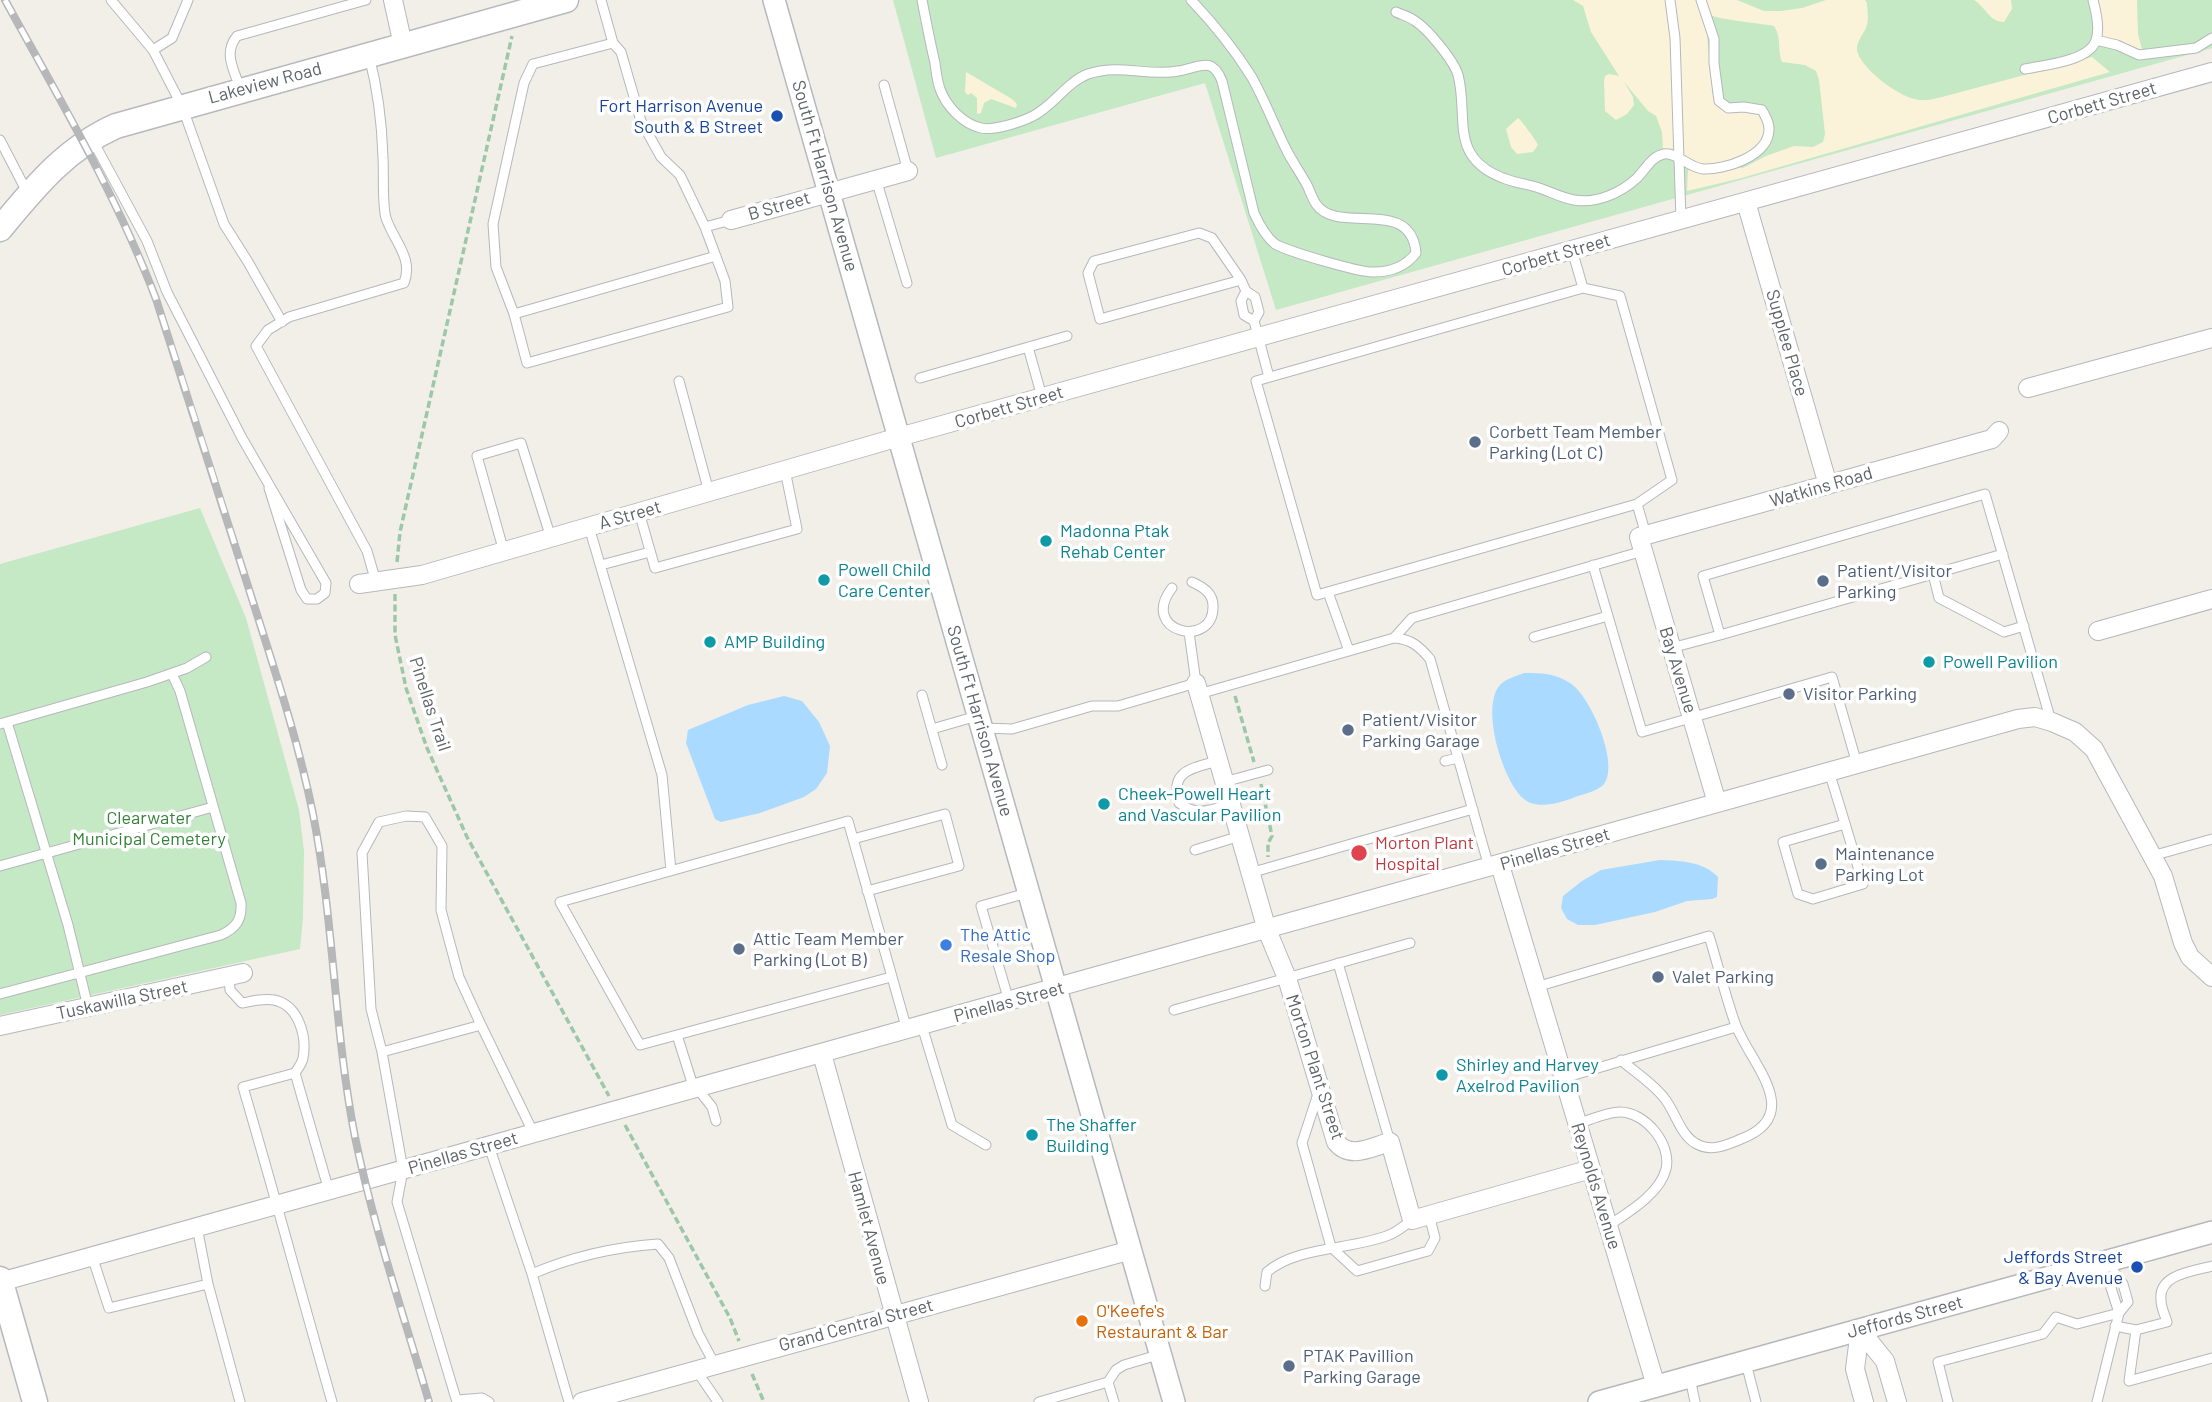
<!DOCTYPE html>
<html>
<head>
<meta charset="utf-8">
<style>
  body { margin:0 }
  canvas { display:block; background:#f1efe8 }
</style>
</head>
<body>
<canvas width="2212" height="1402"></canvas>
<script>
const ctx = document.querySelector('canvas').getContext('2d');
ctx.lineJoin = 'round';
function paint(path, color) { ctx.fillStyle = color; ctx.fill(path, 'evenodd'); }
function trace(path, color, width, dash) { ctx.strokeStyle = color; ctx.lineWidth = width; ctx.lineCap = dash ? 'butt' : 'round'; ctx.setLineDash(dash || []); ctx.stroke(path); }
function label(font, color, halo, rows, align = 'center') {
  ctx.font = font + ' Barlow,sans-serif'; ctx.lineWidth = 7; ctx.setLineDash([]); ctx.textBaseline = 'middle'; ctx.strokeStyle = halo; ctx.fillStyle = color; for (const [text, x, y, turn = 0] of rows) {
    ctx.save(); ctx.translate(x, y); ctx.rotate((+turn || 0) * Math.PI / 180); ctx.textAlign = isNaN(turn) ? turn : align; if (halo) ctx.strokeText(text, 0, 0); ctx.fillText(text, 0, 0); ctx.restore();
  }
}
paint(new Path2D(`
  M893,0H2212V48L1276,310L1205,83L936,158Z
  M200,508L246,618L299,810L304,851L303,918L300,949L0,1015V564Z`), '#c5e8c5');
paint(new Path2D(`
  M1544,0H1696L1706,25L1713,96L1720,109L1760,114L1766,126L1760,143L1743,158L1718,165L1694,163L1663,150L1662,132L1656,116L1648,111L1624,82L1633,97L1634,105L1627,114L1616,120L1605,111L1604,81L1605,76L1609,74L1619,76L1591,32L1583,6L1573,0Z
  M1703,0H1737L1764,11H1781L1802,8L1826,0H1865L1867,3C1867,10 1869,18 1867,25C1865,33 1856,41 1857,50C1860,68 1898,96 1915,99C1924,102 1933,99 1942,97L2092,57L2110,72L1738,179L1687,191L1688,170L1706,173L1732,167L1743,168L1766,156L1794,146L1813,147L1823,142L1825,134L1819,80L1816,71L1805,65L1782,62C1777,51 1782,37 1774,26C1764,24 1715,19 1711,15C1706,12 1705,5 1703,0Z
  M1974,0H2011L2012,9L2004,22C1989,22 1986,7 1974,0Z
  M2095,0H2137L2138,34L2142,49L2134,50L2101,37Z
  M966,72L1012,99L1017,104L1016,108L991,99L984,103L981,113L977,114V98L971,93L968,95L965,92Z
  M1518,118C1521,120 1536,140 1538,145L1533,152L1517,154L1511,147L1506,129Z`), '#fbf3d9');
paint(new Path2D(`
  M1524,673C1541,673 1555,673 1570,683C1590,695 1620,764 1604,784C1598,791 1584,794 1575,797C1561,803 1537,810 1524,799C1503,782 1480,707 1500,685C1505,679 1517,676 1524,673Z
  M784,696L802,701L819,722L830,746L827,773L816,789L804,797L760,813L721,822L715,819L686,743L688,730L748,705Z
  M1660,860C1680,861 1703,861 1718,877L1717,897L1712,899L1687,901L1655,912L1595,925H1578L1567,919L1561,908L1563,896L1582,881L1601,870Z`), '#aadaff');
const service = new Path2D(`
  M111,0L153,50L182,106L224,224L248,262L282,322
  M601,0L613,43L621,52L641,121L661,157L680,175L705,227L731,220
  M922,0C926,21 930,42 935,63C936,71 937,81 940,89C946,106 963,124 981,128C994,131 1021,122 1033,116C1053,106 1067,82 1088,74C1120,63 1147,77 1178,71C1199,68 1212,55 1222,81L1254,213C1259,224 1265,236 1275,244C1287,251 1360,273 1374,272C1391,272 1406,266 1416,253C1411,195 1337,236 1316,204C1312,198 1310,191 1307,185C1301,174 1294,164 1288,153C1275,128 1265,100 1251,76C1234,49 1213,23 1191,0
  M1670,0L1675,38L1681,220
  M1396,12C1402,15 1410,17 1415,21C1428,29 1454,61 1458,75C1469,116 1448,157 1503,178C1515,183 1527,184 1539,188C1551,192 1562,198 1574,200C1596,204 1621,193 1637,178C1645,170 1652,156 1664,154C1677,152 1689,168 1703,169C1725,170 1769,156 1769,129C1769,121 1765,116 1762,110L1744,107L1728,108L1719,101L1714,63V39L1701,0
  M2096,40L2117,45L2139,55L2196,48L2212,38
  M153,50L172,38L188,0
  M369,56C378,90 382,123 383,158C384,173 382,205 386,218C393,240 414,258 404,283L289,317L268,330L256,346L367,551L376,582
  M2025,69C2044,65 2090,61 2096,40C2100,29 2096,11 2093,0
  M884,85L908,171
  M240,88C234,70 223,53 237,36L366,0
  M92,139L147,241L167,292L242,438L326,583L325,593L317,599H307L301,590L269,488
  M0,140L27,192
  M876,179L907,283
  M705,227L725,281L728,307L527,363L514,314L716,256
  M1572,250L1583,288
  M1241,280L1212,238L1199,233L1094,261L1088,273L1100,319L1241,280L1246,291
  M1583,288L1620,296L1672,480L1637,504L1317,595L1256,381Z
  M1246,291L1255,297L1259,312L1254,321L1244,315L1241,301Z
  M514,314L496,267L493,224L524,83L533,64L613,43
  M1254,321L1269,377
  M1028,347L1042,397
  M920,378L1067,336
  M679,381L709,492
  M1637,504L1646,535
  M639,512L655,568L797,529L785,470
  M589,527L662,775L671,871
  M504,552L477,456L521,443L551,538
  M601,565L650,552
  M1593,565L1642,732L1832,677L1857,764
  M1933,574L1939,598L2004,632L2024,626
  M1172,588C1138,632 1214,650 1213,606C1213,593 1203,587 1192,582
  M1328,592L1349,651
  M1720,635L2003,554
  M1534,637L1608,616
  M1394,638L1412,618L1643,551
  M1671,648L1720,635L1703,576L1985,494L2051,721
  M1199,694L1394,638C1411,639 1419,646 1430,659L1489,867
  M922,695L942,765
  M7,722L68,925L88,1007
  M0,724L147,682L187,668L206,657
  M984,728L1012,729L1092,706H1118L1196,683L1189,632
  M932,729L977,716
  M1218,761C1193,768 1169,770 1179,803C1198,817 1210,810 1231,804
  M1445,761L1458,758
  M1829,772C1841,809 1852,847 1863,884L1813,899L1798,894L1783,842L1845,824
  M1224,782L1268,770
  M853,839L945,814L959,866L867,891
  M1195,850L1240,836
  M2152,856L2212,839
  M0,866L213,807
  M1250,873L1473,809
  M1338,963L1390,1142
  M229,976L230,990L242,1003C253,1001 263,998 274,1000C299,1005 307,1037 303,1058C302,1064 298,1068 295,1073
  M891,977L640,1045L560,902L848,821L907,1030
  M1536,987L1709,936C1718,965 1725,995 1735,1023C1748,1061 1807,1114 1741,1139C1726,1145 1711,1153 1695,1143C1681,1135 1675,1112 1665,1099C1654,1084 1636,1073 1621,1060
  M0,994L221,935C236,928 242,920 241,903L180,691L172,674
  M1009,1001L981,906L1027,893
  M1174,1010L1410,943
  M922,1026L952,1125L986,1145
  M677,1035L694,1089
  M382,1052L371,1009L362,853L379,822L406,816L425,817L442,846L441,910L459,977L481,1025
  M1564,1078L1736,1027
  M697,1088L712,1107L716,1121
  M1318,1094L1302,1143L1331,1247L1357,1271L1428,1251L1435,1238L1429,1215
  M1577,1124C1590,1120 1607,1112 1620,1112C1645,1112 1672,1144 1666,1169C1660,1194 1627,1213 1608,1226
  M489,1146L532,1274
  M329,1191L295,1073L243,1087C274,1192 302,1297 332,1402
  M197,1227L208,1284
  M92,1256L109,1308L208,1284L240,1402
  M2212,1266C2194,1271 2158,1274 2161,1300C2161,1308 2165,1315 2167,1322L2136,1330L2129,1381L2212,1358
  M1265,1286L1267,1272C1297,1246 1352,1250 1389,1235C1397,1232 1405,1225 1412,1220
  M2115,1326L2136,1330
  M1746,1363L1756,1402
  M696,1370L718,1402
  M1690,1378L1695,1402
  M1108,1382L1114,1402
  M458,1400L482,1398L489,1402
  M457,1402L397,1202L403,1170L382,1052L481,1025L534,1134
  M569,1402L532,1274C571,1257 615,1247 658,1244L669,1258L698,1333L715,1365
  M1039,1402L1108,1382L1116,1370L1124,1365L1161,1354
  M1948,1402L1938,1362L2043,1334L2056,1317L2077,1324L2119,1313
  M2097,1402L2119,1313L2128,1302L2123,1284L2115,1273L2111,1288L2119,1313`);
const minor = new Path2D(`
  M393,0L403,45
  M1746,202L1828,485
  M731,220L908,171
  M2028,388L2212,338
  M359,584L422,575L899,437L2212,72
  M2098,631L2212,599
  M1196,683L1267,930L1287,978L1336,1142C1350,1160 1371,1147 1390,1142L1412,1220L1591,1169
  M1717,803L1639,537L1992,439L1999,431
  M1500,865L1656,1386
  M0,1026L243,973
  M822,1054L919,1402
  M0,1282L2018,719L2035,717L2052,722L2075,732L2094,749L2163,876L2183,943L2190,957L2212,977
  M1860,1330L1885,1361L1897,1402
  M1860,1330L1855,1369L1864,1402
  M582,1402L1131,1250`);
const tertiary = new Path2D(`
  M774,0L1174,1402
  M1599,1402L2212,1232`);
const secondary = new Path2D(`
  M0,229C34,188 66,148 116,126L566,0
  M0,1279L35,1402`);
trace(service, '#b5b8bc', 11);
trace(minor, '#b5b8bc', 20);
trace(tertiary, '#b5b8bc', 24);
trace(secondary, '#b6babf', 27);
trace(new Path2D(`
  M397,562L400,532L512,36
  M395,594V635L406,688L427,748L467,837L609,1096
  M1235,696L1254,762
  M1261,784L1272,836L1268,843V857
  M625,1125L730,1318L739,1341
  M752,1374L764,1402`), '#9cc7a9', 3.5, [7, 3.5]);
trace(service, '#fff', 9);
trace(minor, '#fff', 18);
trace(tertiary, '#fff', 21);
trace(secondary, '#fff', 24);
const rail = new Path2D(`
  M5,0C59,98 116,194 156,299C187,393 217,488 247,583C271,659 297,735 313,814C334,921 334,1030 355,1137C373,1225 404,1316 429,1402`);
trace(rail, '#b6b7b8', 8);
trace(rail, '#fff', 5, [16]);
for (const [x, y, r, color] of [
  [777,116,7,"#1a4fb4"],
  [1475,442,7,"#5c6f8a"],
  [1046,541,7,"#0f9aa8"],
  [824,580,7,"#0f9aa8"],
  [1823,581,7,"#5c6f8a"],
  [710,642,7,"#0f9aa8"],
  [1929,662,7,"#0f9aa8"],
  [1789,694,7,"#5c6f8a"],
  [1348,730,7,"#5c6f8a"],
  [1104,804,7,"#0f9aa8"],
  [1359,853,9,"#e0444e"],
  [1821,864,7,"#5c6f8a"],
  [946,945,7,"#3f7fe0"],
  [739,949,7,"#5c6f8a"],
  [1658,977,7,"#5c6f8a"],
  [1442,1075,7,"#0f9aa8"],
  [1032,1135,7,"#0f9aa8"],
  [2137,1267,7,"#1a4fb4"],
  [1082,1321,7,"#e8710a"],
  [1289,1366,7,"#5c6f8a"]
]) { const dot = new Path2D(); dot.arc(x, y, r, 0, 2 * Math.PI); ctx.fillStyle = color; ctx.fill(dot); trace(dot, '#fff', 2.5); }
label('18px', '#5f6368', '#fff', [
  ["Lakeview Road",265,83,-15],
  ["Corbett Street",2102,103,-16],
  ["South Ft Harrison Avenue",825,176,74],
  ["B Street",779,206,-16],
  ["Corbett Street",1556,255,-16],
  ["Supplee Place",1787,343,74],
  ["Corbett Street",1009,407,-16],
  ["Watkins Road",1821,487,-16],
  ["A Street",630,515,-16],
  ["Bay Avenue",1678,670,73],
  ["Pinellas Trail",430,704,72],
  ["South Ft Harrison Avenue",980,721,74],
  ["Pinellas Street",1555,849,-16],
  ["Tuskawilla Street",122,1000,-12],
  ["Pinellas Street",1009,1002,-15],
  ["Morton Plant Street",1315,1067,72],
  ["Pinellas Street",463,1153,-16],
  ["Reynolds Avenue",1596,1186,73],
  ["Hamlet Avenue",869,1228,75],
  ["Jeffords Street",1905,1317,-15],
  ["Grand Central Street",856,1325,-15]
]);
label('18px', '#164399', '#fff', [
  ["Fort Harrison Avenue",763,106],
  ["South & B Street",763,127],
  ["Jeffords Street",2123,1257],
  ["& Bay Avenue",2123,1278]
], 'right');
label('18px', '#4e5e75', '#fff', [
  ["Corbett Team Member",1489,432],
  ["Parking (Lot C)",1489,453],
  ["Patient/Visitor",1837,571],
  ["Parking",1837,592],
  ["Visitor Parking",1803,694],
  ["Patient/Visitor",1362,720],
  ["Parking Garage",1362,741],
  ["Maintenance",1835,854],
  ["Parking Lot",1835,875],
  ["Attic Team Member",753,939],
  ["Parking (Lot B)",753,960],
  ["Valet Parking",1672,977],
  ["PTAK Pavillion",1303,1356],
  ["Parking Garage",1303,1377]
], 'left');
label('18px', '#0d838f', '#fff', [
  ["Madonna Ptak",1060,531],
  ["Rehab Center",1060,552],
  ["Powell Child",838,570],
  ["Care Center",838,591],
  ["AMP Building",724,642],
  ["Powell Pavilion",1943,662],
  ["Cheek-Powell Heart",1118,794],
  ["and Vascular Pavilion",1118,815],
  ["Shirley and Harvey",1456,1065],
  ["Axelrod Pavilion",1456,1086],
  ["The Shaffer",1046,1125],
  ["Building",1046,1146]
], 'left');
label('18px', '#348238', '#fff', [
  ["Clearwater",149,818],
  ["Municipal Cemetery",149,839]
]);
label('18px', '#be3a42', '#fff', [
  ["Morton Plant",1375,843],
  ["Hospital",1375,864]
], 'left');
label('18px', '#366cbe', '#fff', [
  ["The Attic",960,935],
  ["Resale Shop",960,956]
], 'left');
label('18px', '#c56008', '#fff', [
  ["O'Keefe's",1096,1311],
  ["Restaurant & Bar",1096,1332]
], 'left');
</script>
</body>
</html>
